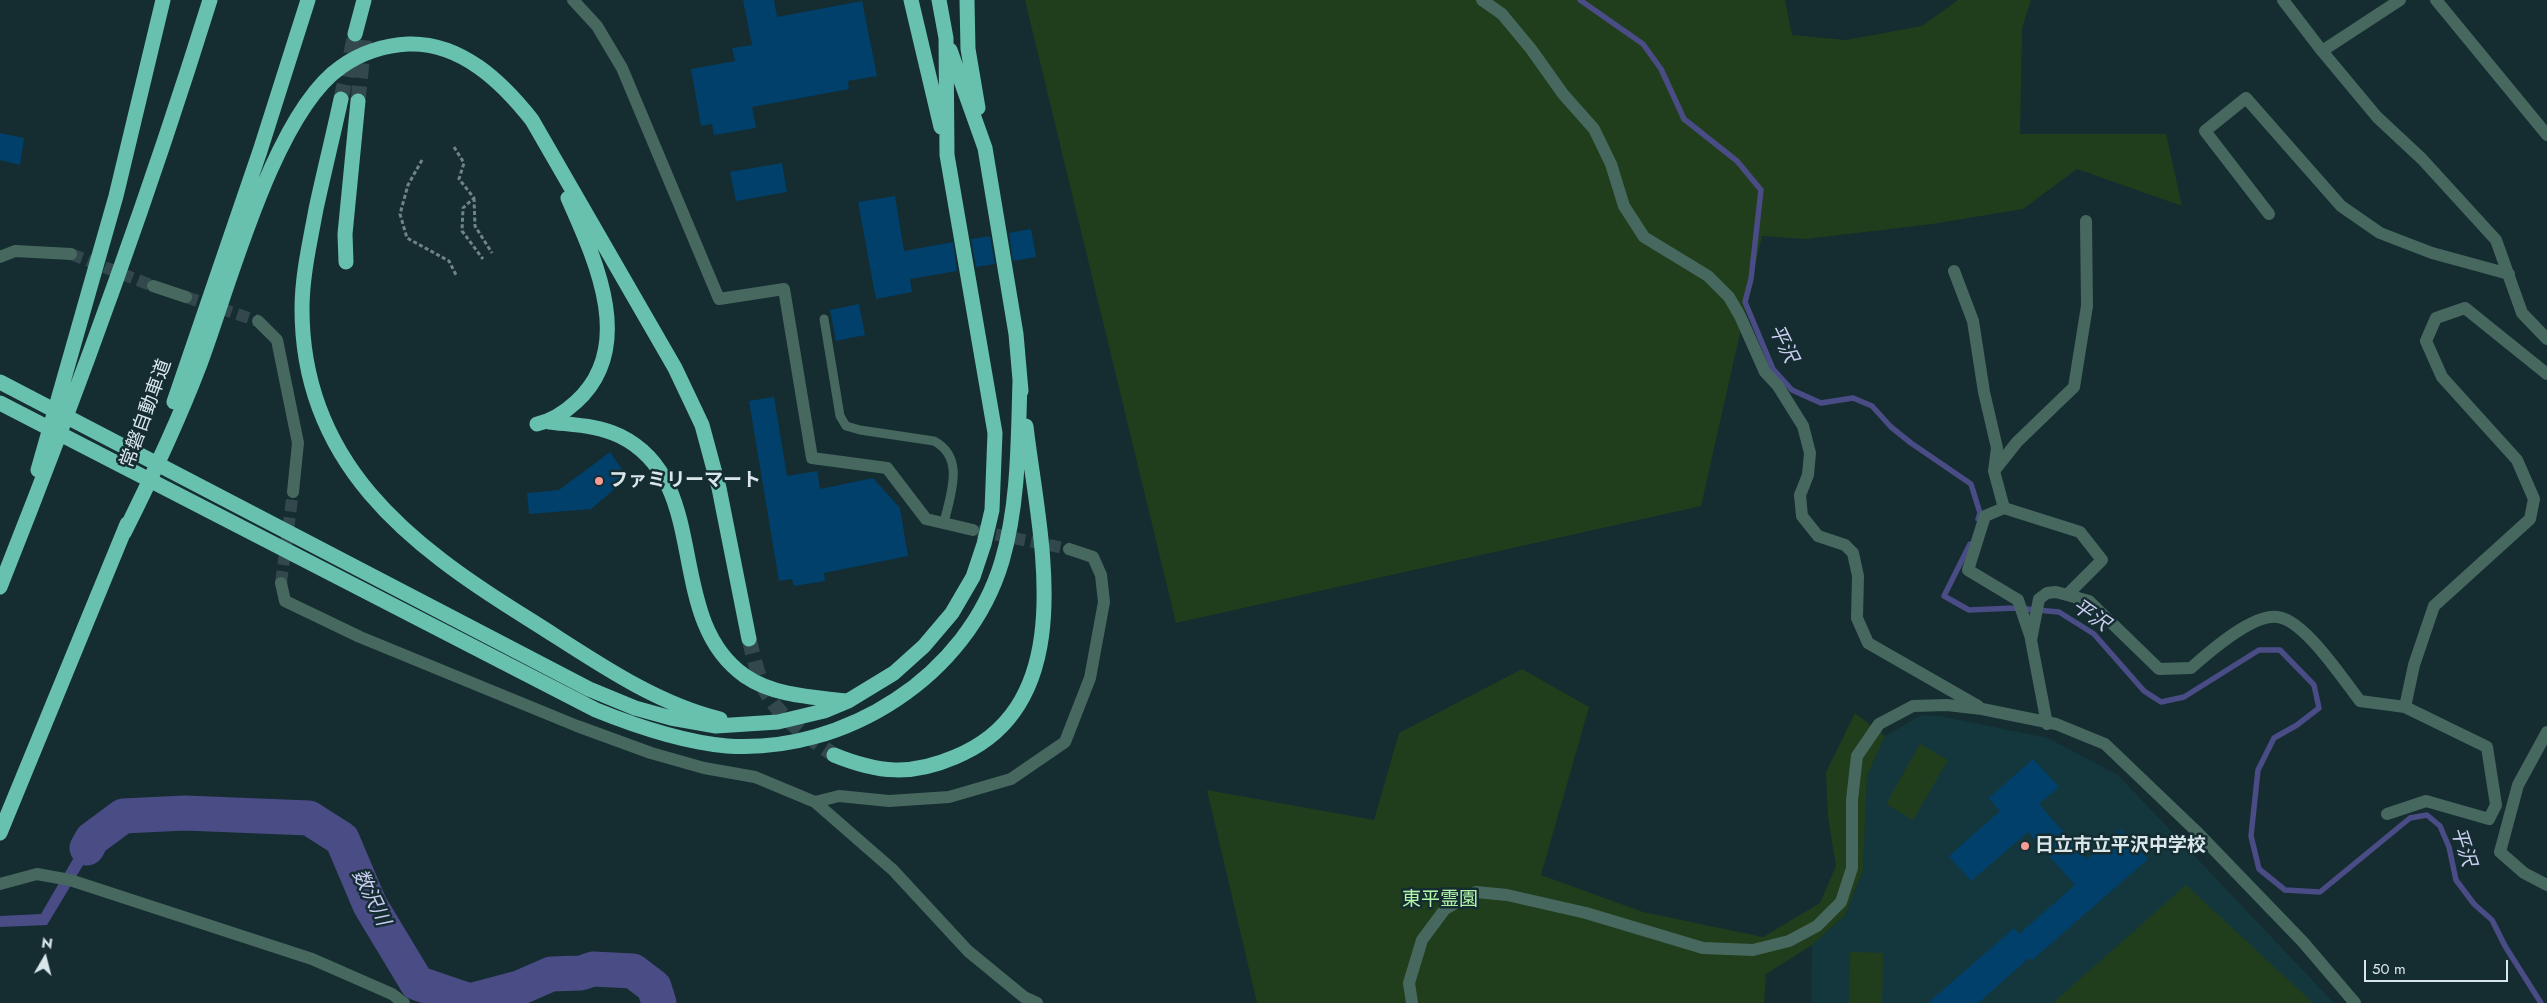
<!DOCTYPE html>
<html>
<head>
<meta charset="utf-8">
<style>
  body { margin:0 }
  #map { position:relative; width:2547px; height:1003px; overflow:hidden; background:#152c31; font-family:Jost,sans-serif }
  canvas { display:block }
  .north { position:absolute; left:20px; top:933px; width:50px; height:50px; -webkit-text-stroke:4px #152c31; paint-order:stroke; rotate:8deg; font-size:14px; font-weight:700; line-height:20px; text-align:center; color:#d9e7ea }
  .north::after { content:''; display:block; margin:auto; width:18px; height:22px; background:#d9e7ea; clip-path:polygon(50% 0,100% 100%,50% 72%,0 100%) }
  .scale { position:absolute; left:2364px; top:960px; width:144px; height:22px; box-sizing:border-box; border:2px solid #d9e7ea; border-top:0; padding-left:6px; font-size:15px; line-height:18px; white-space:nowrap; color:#d9e7ea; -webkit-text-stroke:4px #152c31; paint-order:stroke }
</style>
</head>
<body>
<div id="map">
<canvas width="2547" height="1003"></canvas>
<div class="north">N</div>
<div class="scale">50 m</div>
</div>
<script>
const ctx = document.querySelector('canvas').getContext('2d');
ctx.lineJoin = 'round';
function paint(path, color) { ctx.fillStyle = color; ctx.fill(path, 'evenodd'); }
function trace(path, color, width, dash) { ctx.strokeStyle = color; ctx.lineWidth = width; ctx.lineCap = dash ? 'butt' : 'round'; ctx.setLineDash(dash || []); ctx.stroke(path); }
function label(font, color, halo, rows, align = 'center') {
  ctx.font = font + ' Jost,"Noto Sans JP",sans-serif'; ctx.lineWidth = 5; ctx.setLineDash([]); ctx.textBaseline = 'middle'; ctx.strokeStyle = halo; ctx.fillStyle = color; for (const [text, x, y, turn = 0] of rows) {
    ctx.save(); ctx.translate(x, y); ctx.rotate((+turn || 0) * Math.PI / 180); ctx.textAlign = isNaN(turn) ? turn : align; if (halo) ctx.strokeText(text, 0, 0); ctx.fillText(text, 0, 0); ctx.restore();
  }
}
paint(new Path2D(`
  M1922,715L1940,716L2048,738L2118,775L2334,1003H1811L1812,945L1845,915L1863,870L1867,776L1885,736Z`), '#14373d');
paint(new Path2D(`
  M1025,0H1785L1792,35L1846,40L1922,26L1958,0H2031L2022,28L2020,134H2166L2182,206L2077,169L2023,209L1932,224L1806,239L1762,236L1701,506L1176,623Z
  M1522,669L1589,707L1541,875L1643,912L1763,937L1820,903L1836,866L1828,817L1826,772L1855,713L1885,736L1867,776L1863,870L1845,915L1812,945L1766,974L1764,1003H1257L1207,790L1374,820L1399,733Z
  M1920,744L1948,760L1913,820L1886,804Z
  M2186,885L2313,1003H2053Z
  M1850,952L1883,953L1882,1003H1849Z`), '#203e1c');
paint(new Path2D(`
  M120,811L125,822L97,842L47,925L0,927V916L41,914L87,835Z`), '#4a4c85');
trace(new Path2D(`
  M1580,0L1643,44L1661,69L1684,119L1737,161L1761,190L1751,279L1745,302L1773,369L1792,390L1821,403L1853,398L1872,406L1891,427L1911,443L1971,484L1980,513L1978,519
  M1970,544L1944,596L1969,610L2015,608L2059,612L2094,634L2144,691L2161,702L2184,697L2259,650H2280L2314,685L2319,708L2297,725L2274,738L2258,770L2251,836L2259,869L2285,890L2320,892L2410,818L2427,815L2440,826L2449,847L2456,880L2474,904L2492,920L2505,946L2541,1003`), '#4a4c85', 5.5);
trace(new Path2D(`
  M87,848L92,839L123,816L185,813L309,818L342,839L370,905L417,983L470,1001L519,988L551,974L581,973L593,969L633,971L654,987L659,1003`), '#4a4c85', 35);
paint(new Path2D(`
  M743,0H774L777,17L862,1L877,76L848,81L849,89L752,107L756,128L714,135L712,124L701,126L691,69L735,61L732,48L752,45Z
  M0,133L24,138L20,165L0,160Z
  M782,163L787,192L736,201L730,172Z
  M895,196L904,251L953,242L957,271L910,279L912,292L876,299L858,202Z
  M1031,229L1036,257L1013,261L1009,233Z
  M990,236L995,264L976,267L971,239Z
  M859,304L865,335L836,341L830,310Z
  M774,397L787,476L817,471L820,489L873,478L900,508L908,556L824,573L825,581L794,586L792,579L779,581L749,401Z
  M610,452L628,478L591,509L529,514L527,493L559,490Z
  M2033,759L2059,787L2039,804L2087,859L2121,829L2148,859L2032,960L2029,958L1978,1003H1928L2014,928L2019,934L2075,885L2028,832L1971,881L1949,856L2000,811L1989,798Z`), '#00406a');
trace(new Path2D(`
  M71,254L153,286
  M186,297L258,321
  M978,531L1069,549
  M281,583L293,492`), '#32484d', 12, [12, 6]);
trace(new Path2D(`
  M341,99L355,34
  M358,101L365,33
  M749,639C754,658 758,680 769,697C785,722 810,738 834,755`), '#32484d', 15, [15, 8]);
trace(new Path2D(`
  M454,147L464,163L459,179L474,198L463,208L462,231L483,259
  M422,160L408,185L400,214L407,238L449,261L457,277
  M474,198L475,226L492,253`), '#708387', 3, [4, 2.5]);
trace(new Path2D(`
  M824,319L840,416L846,426L860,430L934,441C966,458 950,495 944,523`), '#47685f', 9);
trace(new Path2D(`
  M1482,0L1502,14L1531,49L1563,94L1594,129L1611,164L1624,206L1644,237L1708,276L1729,297L1740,316L1765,372L1778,386L1803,426L1810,453L1808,475L1800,495L1802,516L1818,536L1845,545L1853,553L1858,576L1857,618L1868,643L1978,706
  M2283,0L2322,51L2377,117L2422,159L2496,240L2522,313L2547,339
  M2436,0L2547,135
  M2322,51L2400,0
  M2269,214L2205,131L2246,98L2341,206L2380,233L2432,253L2509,274
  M0,257L15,251L71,254
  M1954,271L1973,321L1984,392L1997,448L1994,471
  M153,286L186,297
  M258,321L277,340L298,443L293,492
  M887,468L926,519L973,530
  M2004,508L1994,471L2017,442L2074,387L2087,306L2086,221
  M281,583L285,601L360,637L577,726L651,753L704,768L755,777L815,802L893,870L968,951L1024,997L1037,1003
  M2031,638L2018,600L1968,570L1985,516L2004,508L2080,532L2102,560L2069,593
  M2047,724L2031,640L2039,599L2047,593L2056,592L2089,601L2159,669L2191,668C2209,652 2257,609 2282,618C2308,626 2343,679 2360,701L2405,707L2414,665L2434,606L2530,519L2534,499L2517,460L2442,377L2426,341L2436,318L2465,308L2547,374
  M2547,732L2518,785L2500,852L2524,873L2547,885
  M815,802L839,796L889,801L949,797L1011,779L1065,742L1090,678L1104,602L1101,575L1093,557L1069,549
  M2387,814L2426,801L2489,819L2496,805L2487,747L2405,707
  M0,884L37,874L70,880L312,959L392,994L404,1003
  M1412,1003L1409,983L1422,940L1445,909L1476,892L1507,895L1586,913L1703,948L1753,950L1789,941L1817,926L1841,902L1852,868V800L1857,756L1879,724L1913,706L1947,705L1982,709L2056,724L2105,744L2196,831L2303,942L2355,1003`), '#47685f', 12);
trace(new Path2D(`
  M573,0L597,26L622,68L719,299L784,289L812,458L887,468`), '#47685f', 12);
trace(new Path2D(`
  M911,0L941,127
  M967,0L968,49L978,108
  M355,34L364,0
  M950,50L985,148L1016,334L1021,391
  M341,99C333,136 324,172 316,209C310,242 302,276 302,309C302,463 409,545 527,618C588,656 650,702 720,719
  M346,262L345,234L358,101
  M0,382L589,689L635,708L671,718L716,726L778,722L824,711L848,701L894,673L924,646L952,613L973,577L984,544L992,510L995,433L947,155L946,38L939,0
  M174,402L260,151L308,0
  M0,403L596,710C638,727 682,742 727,746C845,754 968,676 1002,561C1019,503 1018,441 1020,381
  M549,422C573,425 598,425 620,436C714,482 662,618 745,676C774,696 813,697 847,701
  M537,424C552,421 564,413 576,402C637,347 595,259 568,198
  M38,470L116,196L163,0
  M124,533C152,477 178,422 200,364C229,287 274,113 341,67C360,53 385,45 408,44C461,42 502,82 532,120L675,368L702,425L719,488L749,639
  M0,587C77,394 148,199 210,0
  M834,755C878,773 911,776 955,757C1085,704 1038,532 1026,426
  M0,833L127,524`), '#67c1ac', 15);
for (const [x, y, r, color] of [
  [599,481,5,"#f59c95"],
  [2025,846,5,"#f59c95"]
]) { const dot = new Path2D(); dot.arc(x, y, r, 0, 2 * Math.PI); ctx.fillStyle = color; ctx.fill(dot); trace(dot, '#152c31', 2); }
label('19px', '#d9e7ea', '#152c31', [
  ["常磐自動車道",147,414,-70]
]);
label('bold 19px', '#d9e7ea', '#152c31', [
  ["ファミリーマート",609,481],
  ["日立市立平沢中学校",2035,846]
], 'left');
label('19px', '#b1f5a8', '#152c31', [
  ["東平霊園",1440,900]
]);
label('italic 20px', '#c9cdf0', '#152c31', [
  ["平沢",1782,344,64],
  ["平沢",2090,616,35],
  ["平沢",2462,847,72],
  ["数沢川",370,898,64]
]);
</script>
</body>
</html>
